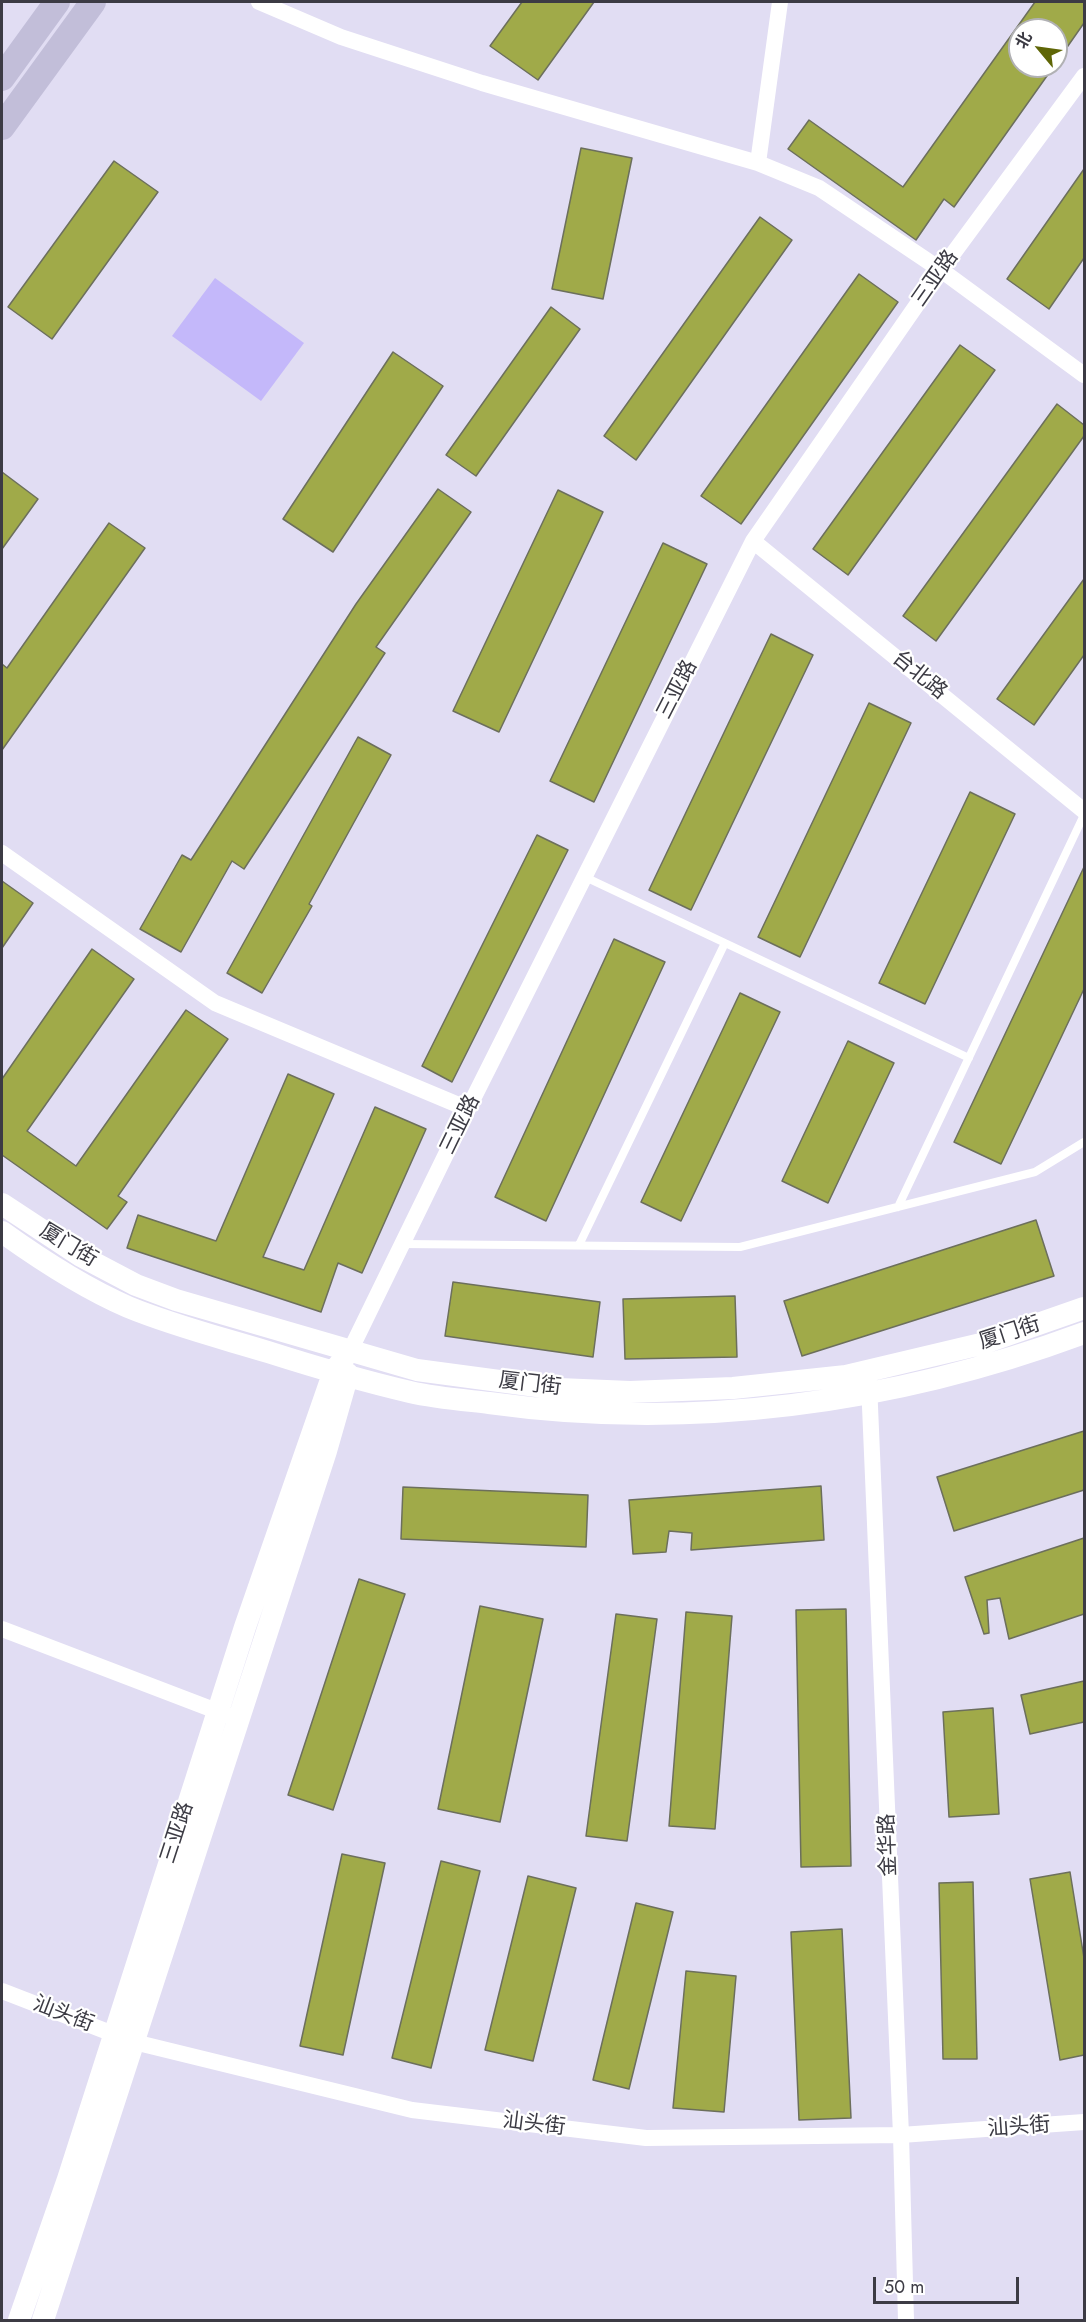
<!DOCTYPE html>
<html>
<head>
<meta charset="utf-8">
<style>
  body { margin:0 }
  #map { position:relative; width:1086px; height:2322px; overflow:hidden; background:#e1ddf3; font-family:Jost,"Noto Sans SC",sans-serif }
  canvas { display:block }
  .frame { position:absolute; inset:0; border:3px solid #3c3b44; pointer-events:none }
  .north { position:absolute; left:1008px; top:18px; width:60px; height:60px; box-sizing:border-box; background:#fff; border:2px solid #b1b1b4; border-radius:50%; rotate:299deg; font-size:16px; font-weight:700; line-height:24px; text-align:center; color:#3c3b44 }
  .north::after { content:''; display:block; margin:auto; width:21px; height:27px; background:#5f6606; clip-path:polygon(50% 0,100% 100%,50% 72%,0 100%) }
  .scale { position:absolute; left:873px; top:2277px; width:146px; height:27px; box-sizing:border-box; border:3px solid #3c3b44; border-top:0; padding-left:8px; font-size:18px; line-height:21px; white-space:nowrap; color:#3c3b44; -webkit-text-stroke:4px #fff; paint-order:stroke }
</style>
</head>
<body>
<div id="map">
<canvas width="1086" height="2322"></canvas>
<div class="frame"></div>
<div class="north">北</div>
<div class="scale">50 m</div>
</div>
<script>
const ctx = document.querySelector('canvas').getContext('2d');
ctx.lineJoin = 'round';
function paint(path, color) { ctx.fillStyle = color; ctx.fill(path, 'evenodd'); }
function trace(path, color, width, dash) { ctx.strokeStyle = color; ctx.lineWidth = width; ctx.lineCap = dash ? 'butt' : 'round'; ctx.setLineDash(dash || []); ctx.stroke(path); }
function label(font, color, halo, rows, align = 'center') {
  ctx.font = font + ' Jost,"Noto Sans SC",sans-serif'; ctx.lineWidth = 4.5; ctx.setLineDash([]); ctx.textBaseline = 'middle'; ctx.strokeStyle = halo; ctx.fillStyle = color; for (const [text, x, y, turn = 0] of rows) {
    ctx.save(); ctx.translate(x, y); ctx.rotate((+turn || 0) * Math.PI / 180); ctx.textAlign = isNaN(turn) ? turn : align; if (halo) ctx.strokeText(text, 0, 0); ctx.fillText(text, 0, 0); ctx.restore();
  }
}
paint(new Path2D(`
  M215,278L304,343L261,401L172,336Z`), '#c4b8fa');
const building = new Path2D(`
  M522,2H594L538,80L490,46Z
  M1035,2H1084V23L1056,63V30H1020V66H1054L954,207L944,199L916,240L788,149L809,120L903,187Z
  M581,148L632,158L603,299L552,289Z
  M114,161L158,192L52,339L8,307Z
  M1084,169V258L1049,309L1007,279Z
  M760,217L792,240L636,460L604,436Z
  M859,274L898,302L741,524L701,496Z
  M551,307L580,329L476,476L446,455Z
  M960,345L995,370L848,575L813,549Z
  M393,352L443,386L333,552L283,519Z
  M1057,404L1084,425V436L936,641L903,616Z
  M2,472L38,499L2,549Z
  M438,489L471,512L376,647L385,653L244,869L232,861L181,952L140,929L182,855L191,860L356,604Z
  M558,490L603,512L499,732L453,711Z
  M109,523L145,548L2,750V664L7,668Z
  M663,543L707,564L594,802L550,781Z
  M1084,579V655L1034,725L997,699Z
  M771,634L813,655L691,910L649,890Z
  M869,703L911,723L800,957L758,937Z
  M358,737L391,755L309,904L312,906L262,993L227,973Z
  M970,792L1015,814L925,1004L879,983Z
  M537,835L568,850L452,1082L422,1066Z
  M1084,867V989L1001,1164L954,1142Z
  M2,881L33,903L2,948Z
  M614,939L665,962L546,1221L495,1197Z
  M92,949L134,979L27,1131L76,1166L186,1010L228,1039L118,1196L127,1202L107,1229L2,1155V1079Z
  M740,993L780,1012L681,1221L641,1202Z
  M848,1041L894,1063L828,1203L782,1181Z
  M288,1074L334,1094L263,1257L304,1270L375,1107L426,1129L362,1273L338,1263L321,1312L127,1248L138,1215L216,1241Z
  M1036,1220L1054,1276L802,1356L784,1301Z
  M453,1282L600,1302L593,1357L445,1336Z
  M735,1296L737,1357L625,1359L623,1299Z
  M1084,1431V1490L954,1531L937,1477Z
  M821,1486L824,1540L691,1550L692,1533L669,1531L666,1552L633,1554L629,1500Z
  M403,1487L588,1495L586,1547L401,1539Z
  M1084,1538V1614L1009,1639L1000,1598L987,1600L989,1633L984,1634L965,1577Z
  M359,1579L405,1594L333,1810L288,1795Z
  M480,1606L543,1619L500,1822L438,1809Z
  M846,1609L851,1866L801,1867L796,1610Z
  M686,1612L732,1616L715,1829L669,1826Z
  M616,1614L657,1619L627,1841L586,1836Z
  M1084,1681V1722L1030,1734L1021,1695Z
  M993,1708L999,1814L949,1817L943,1712Z
  M342,1854L385,1863L343,2055L300,2046Z
  M441,1861L480,1871L431,2068L392,2058Z
  M1070,1872L1084,1958V2055L1060,2060L1030,1879Z
  M528,1876L576,1888L533,2061L485,2050Z
  M973,1882L977,2059H943L939,1883Z
  M636,1903L673,1912L629,2089L593,2080Z
  M842,1929L851,2118L799,2120L791,1932Z
  M686,1971L736,1976L724,2112L673,2108Z`);
paint(building, '#a0aa49');
trace(building, '#6c6f5c', 1.5);
trace(new Path2D(`
  M585,877L969,1058
  M898,1207L1084,815
  M403,1244L740,1247L1035,1172L1084,1142
  M579,1245L725,943`), '#fff', 8);
trace(new Path2D(`
  M259,2L341,37L482,83L758,163L819,188L941,270L1084,375
  M758,163L780,2
  M753,541L1084,811
  M2,853L215,1003L468,1109
  M350,1351L468,1109L753,541L941,270L1084,76
  M869,1383L901,2135L906,2320
  M2,1629L227,1715
  M2,1991L134,2042L412,2110L646,2138L901,2135L1084,2122`), '#fff', 16);
trace(new Path2D(`
  M2,1204L81,1256L136,1285L176,1300L417,1370L559,1389L630,1392L733,1388L846,1376L981,1344L1084,1308
  M2,1232C41,1260 84,1288 128,1307C174,1326 222,1338 268,1352C315,1367 363,1381 410,1392C436,1398 463,1400 489,1403C691,1431 893,1404 1084,1333
  M19,2320L68,2179L245,1627L334,1371L343,1360
  M43,2320L326,1451L348,1374`), '#fff', 22);
trace(new Path2D(`
  M2,78L57,2
  M2,127L93,2`), '#c2bed9', 26);
label('21px', '#3c3b44', '#fff', [
  ["三亚路",936,279,-55],
  ["台北路",919,676,39],
  ["三亚路",678,690,-63],
  ["三亚路",461,1125,-64],
  ["厦门街",68,1246,31],
  ["厦门街",1010,1334,-18],
  ["厦门街",530,1385,7],
  ["三亚路",178,1833,-72],
  ["金华路",889,1845,-92],
  ["汕头街",63,2015,21],
  ["汕头街",534,2125,7],
  ["汕头街",1019,2128,-4]
]);
</script>
</body>
</html>
